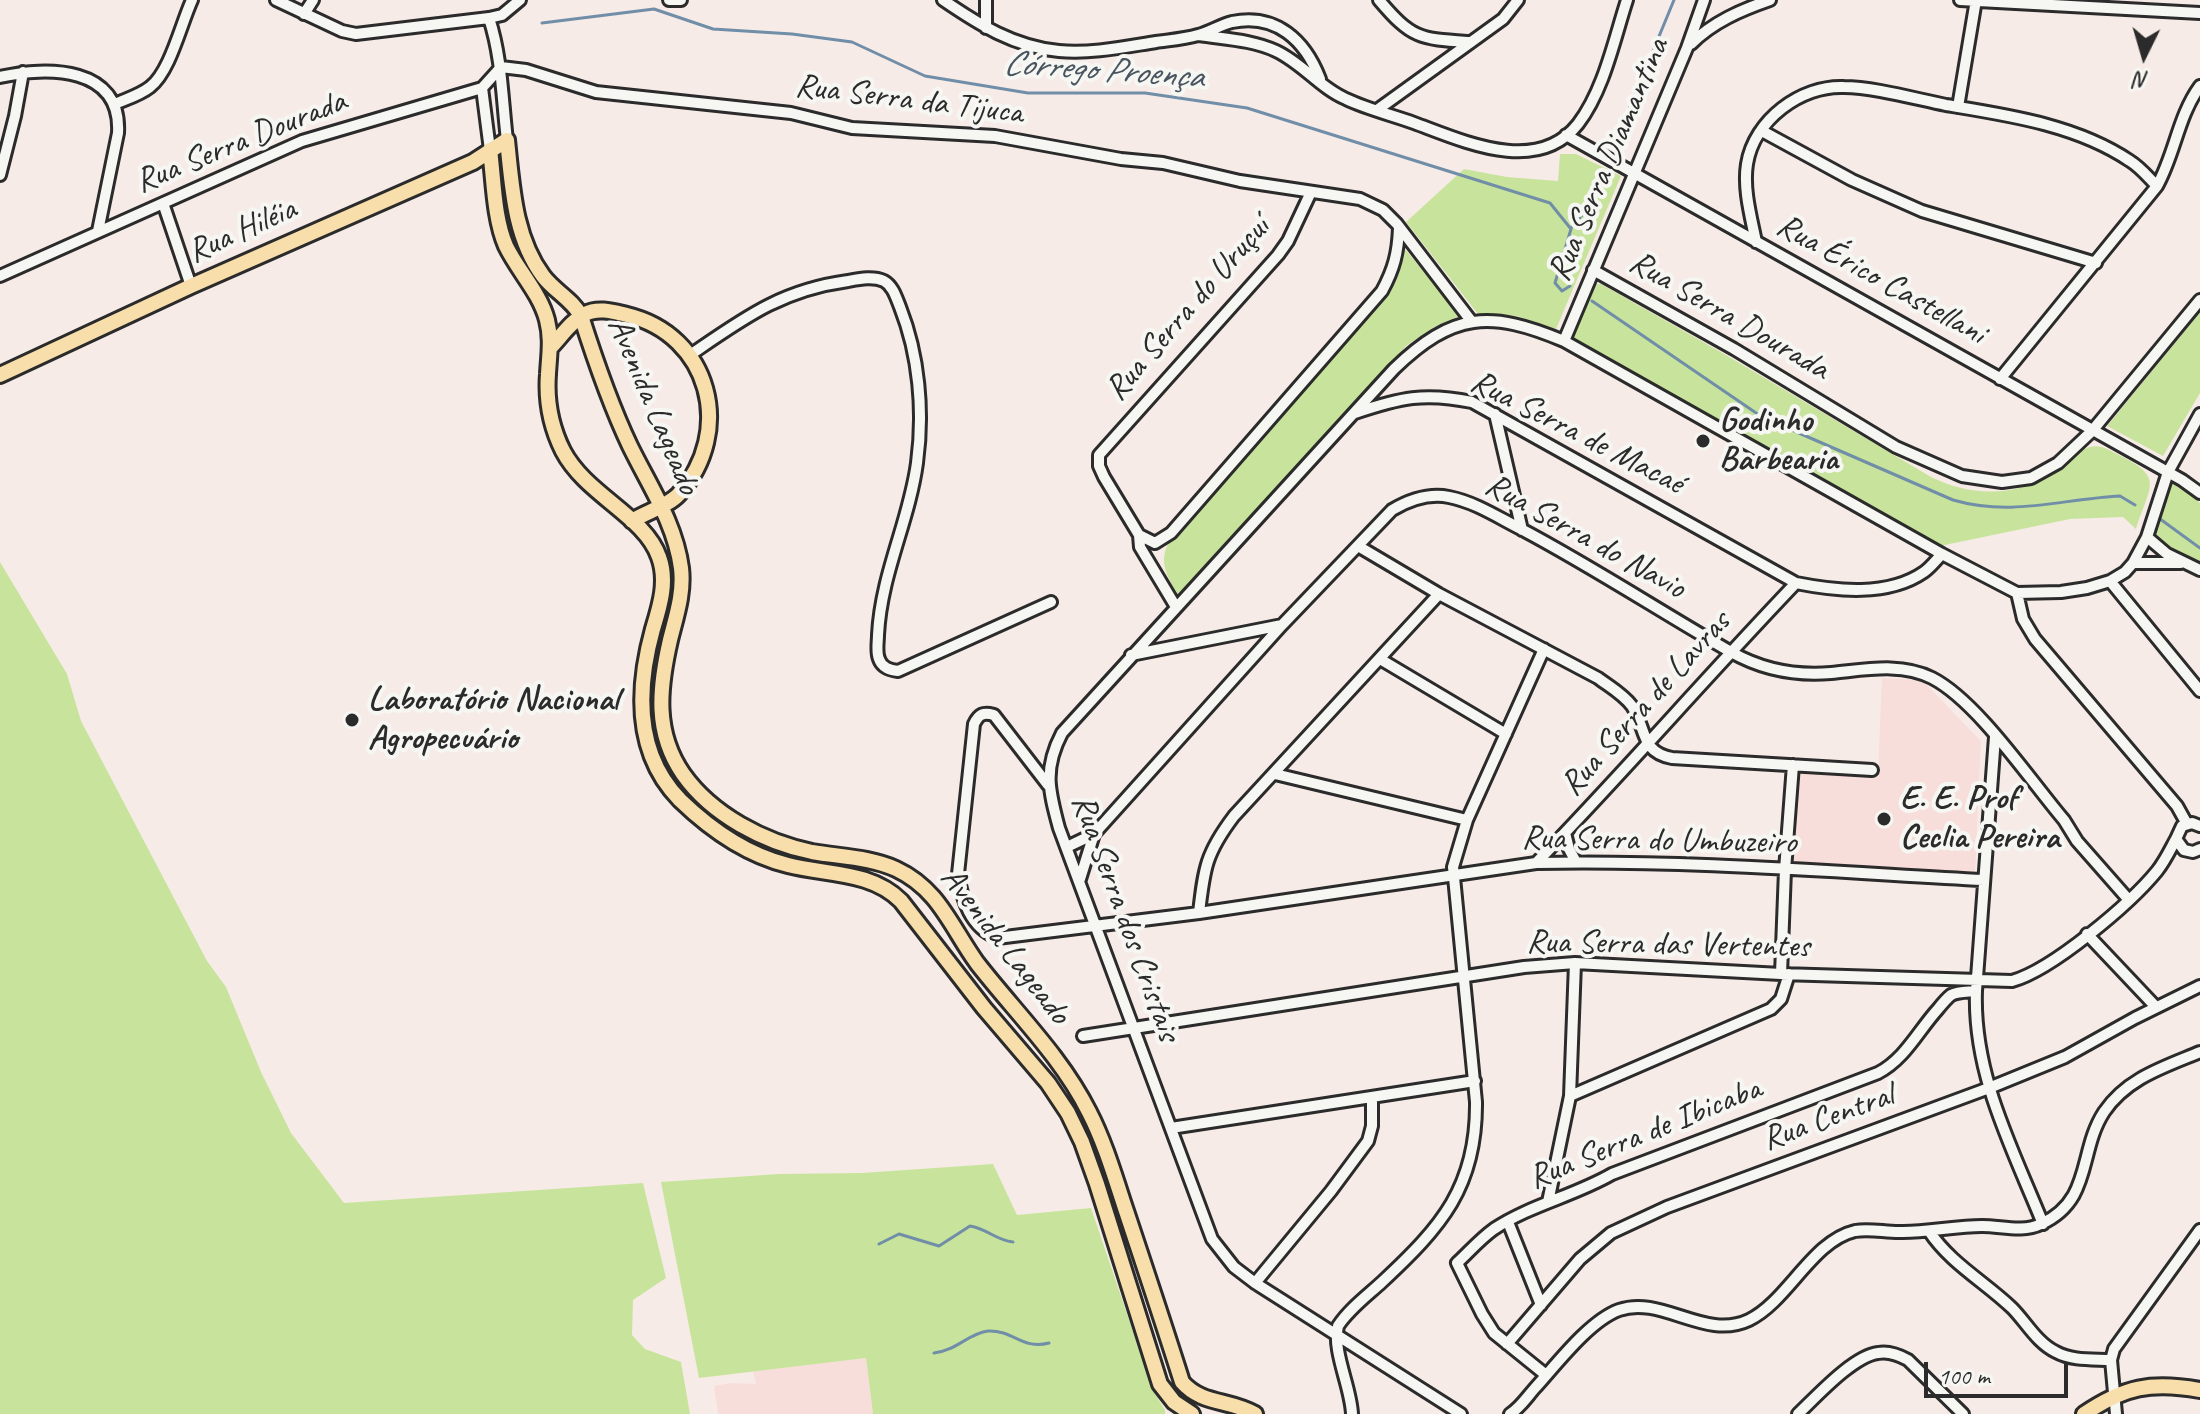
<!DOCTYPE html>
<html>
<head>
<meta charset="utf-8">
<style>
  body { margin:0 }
  #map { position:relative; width:2200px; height:1414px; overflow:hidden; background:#f7ebe7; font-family:Caveat,sans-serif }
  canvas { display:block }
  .north { position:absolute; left:2104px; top:16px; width:80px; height:80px; -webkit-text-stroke:6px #f6f6f2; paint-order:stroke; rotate:185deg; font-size:22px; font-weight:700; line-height:32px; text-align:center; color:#2b2b2b }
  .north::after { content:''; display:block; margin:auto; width:28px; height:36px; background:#2b2b2b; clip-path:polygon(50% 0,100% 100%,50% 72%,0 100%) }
  .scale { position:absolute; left:1924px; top:1362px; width:144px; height:36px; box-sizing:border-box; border:4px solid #2b2b2b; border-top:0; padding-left:10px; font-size:24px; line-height:28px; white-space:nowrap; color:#2b2b2b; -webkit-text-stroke:6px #f6f6f2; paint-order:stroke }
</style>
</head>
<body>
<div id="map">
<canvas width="2200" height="1414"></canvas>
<div class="north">N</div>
<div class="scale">100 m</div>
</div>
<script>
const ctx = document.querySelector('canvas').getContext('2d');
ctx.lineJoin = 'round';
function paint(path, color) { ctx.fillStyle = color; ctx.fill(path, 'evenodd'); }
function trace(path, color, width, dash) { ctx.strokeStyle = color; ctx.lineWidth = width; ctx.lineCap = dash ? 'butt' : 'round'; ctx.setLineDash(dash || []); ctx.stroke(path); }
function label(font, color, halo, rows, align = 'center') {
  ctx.font = font + ' Caveat,sans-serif'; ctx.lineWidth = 8; ctx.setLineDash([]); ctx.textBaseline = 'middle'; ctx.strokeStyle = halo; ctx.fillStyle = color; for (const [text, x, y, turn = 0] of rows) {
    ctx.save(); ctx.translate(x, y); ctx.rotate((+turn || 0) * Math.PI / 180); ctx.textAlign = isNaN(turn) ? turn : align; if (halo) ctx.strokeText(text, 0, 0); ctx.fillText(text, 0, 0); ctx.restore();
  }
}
paint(new Path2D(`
  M1882,678L1922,680L1981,741L1975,873L1789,865L1793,770L1878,773Z
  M866,1358L873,1414H718L714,1386L730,1383L756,1384L753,1371Z`), '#f8deda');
paint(new Path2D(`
  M1560,154H1576L1621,176L1556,329L1517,316L1478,314L1406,222L1464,169L1507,177L1558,181Z
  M1405,249L1460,316L1434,327L1406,346L1178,596C1169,578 1158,564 1168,544L1385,297L1397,279Z
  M1595,284H1601L1726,355L1931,477C1973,498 2021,497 2060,469C2070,462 2078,450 2090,447C2101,444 2109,450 2119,455C2165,478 2150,485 2136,529L2123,517L2070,519L1940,546L1577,345L1571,334L1592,286Z
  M2200,312V393L2163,456L2107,426Z
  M2175,483L2182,486L2200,503V564L2162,546L2153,533L2169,485Z
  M0,562L67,674L81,721L207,961L226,987L261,1072L291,1133L344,1203L643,1183L666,1278L633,1300L632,1335L645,1349L681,1362L690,1414H0Z
  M993,1164L1017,1215L1091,1208L1153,1390L1165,1410V1414H873L866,1358L699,1378L661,1182L779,1174L862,1173Z`), '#c8e49c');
trace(new Path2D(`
  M542,23L654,9L713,29L792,34L852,42L925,76L1028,93H1145L1247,108L1550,203L1571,229L1555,283L1562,291L1570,286
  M1613,148L1674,0
  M1572,227L1586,210L1603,171
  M1592,301L1762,417L1953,500C2012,517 2061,499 2120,496L2135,505
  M2156,516L2200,548
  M879,1244L899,1234L939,1246L970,1226C988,1229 995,1240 1013,1242
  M934,1353C956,1351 969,1333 988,1331C1014,1330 1022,1350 1049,1343`), '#718ea8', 3);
const minor = new Path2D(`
  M276,0L342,31L356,34L489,18L502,15L520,0
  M669,0H681
  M943,0C978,24 1014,47 1059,51C1091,54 1124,47 1156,42C1170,40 1184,39 1198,35C1210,32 1220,25 1232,22C1276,13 1305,40 1320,79
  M1379,0C1412,39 1420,39 1469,42
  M1960,0L2200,13
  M304,14L313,0
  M489,18C502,58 502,98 507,140
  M986,28V0
  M1199,35C1225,39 1253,40 1276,51C1302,63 1320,88 1346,99C1367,109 1392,115 1414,123C1463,141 1537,176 1578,124C1604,90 1614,40 1627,0
  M1691,44C1713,22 1741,10 1770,0
  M501,67L526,70L596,92L791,113L852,128L995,136L1121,159L1163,163L1240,181L1360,199L1383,210L1397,224L1472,322
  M0,77C47,66 122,66 118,133L98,231
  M482,88L490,150
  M115,104C126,99 140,95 150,87C170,72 181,24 192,0
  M1958,107L1976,0
  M1377,110L1503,19L1518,0
  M1762,131L1852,180L1922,211L2096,263
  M1566,135L2182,480L2200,493
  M0,175L15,116L23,72
  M163,203L191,286
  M1756,242C1751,217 1743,189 1747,164C1754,120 1801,85 1844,87C1873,87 1916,99 1946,105C2007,115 2077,125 2130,161C2140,167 2148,177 2157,186
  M1593,270L1734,349L1896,447L1962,476L2002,482L2031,478L2058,463L2092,431L2200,300
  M0,276L302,141L482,88L501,67
  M1564,341L1687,48L1704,0
  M690,355C744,318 781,290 848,281C859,279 873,276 884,281C893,286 896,297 900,307C919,355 924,411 917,463C909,522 881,574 878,635C878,642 876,652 879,659C882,668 890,670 898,671L1051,602
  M2000,379L2157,186C2175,154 2178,116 2200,86
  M1355,413C1400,398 1424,392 1472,402L1796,583C1836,591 1888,597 1924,572C1931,567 1936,560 1942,554
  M1495,414L1522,530
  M1139,535L1155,543L1171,533L1382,291C1394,269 1398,253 1399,228
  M2147,537L2167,554L2200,570
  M1358,546L1439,594L1598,678C1610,687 1623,694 1632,706C1647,729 1640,752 1672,758L1872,770
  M2133,563H2181
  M2110,581L2200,691
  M2017,593L2023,619L2035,639L2177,806L2187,824
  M1176,607L1140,547L1139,535L1104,477L1099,466V455L1278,255L1288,241L1311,192
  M1131,655L1282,625
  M1380,659L1506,734
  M1995,737L1976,991C1973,1075 2012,1147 2043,1224
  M1275,774L1467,820
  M1048,785L994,715C983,712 979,714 974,724L958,874C962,900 970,927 997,938L1199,913L1536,863C1685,860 1835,872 1984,880
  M2200,826L2192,823L2182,826L2176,839L2184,850L2193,852L2200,849
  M1565,833L1569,849L1576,862
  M1067,847L1094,834
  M1536,863C1625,771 1708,675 1796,583
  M1080,879L1094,834L1282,625L1392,510C1409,500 1429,493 1449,497C1475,502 1499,518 1521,529C1593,567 1661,612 1731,652C1761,669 1796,676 1831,673C1864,670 1901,662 1932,678C1977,701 2030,780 2064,820L2077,841L2128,899
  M1199,913C1204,868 1206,853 1234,816L1439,594
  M2087,934L2156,1007
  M1781,974L1785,870L1793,765
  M1083,1036L1524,967L1575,963L1781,974L2012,981C2052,970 2130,904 2157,871C2165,861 2170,850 2176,839
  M1570,1096L1771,1009L1781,999L1789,974
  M1171,1128L1475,1081
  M1548,1202L1570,1096L1575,963
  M1508,1222L1541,1305
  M1929,1231C1950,1263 1985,1282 2012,1308C2026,1322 2037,1343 2056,1352C2072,1361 2093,1359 2111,1360
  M1255,1283L1331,1191L1368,1141L1372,1126V1097
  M1507,1344L1580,1259L1611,1233L1667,1207L1989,1088L2065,1057L2135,1018L2200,986
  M1546,1375L1494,1333L1482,1314L1457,1263C1469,1252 1480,1239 1494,1229C1530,1205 1574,1196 1612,1174L1878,1073C1905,1059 1918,1031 1938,1009C1942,1004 1946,999 1951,995C1959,991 1968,992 1976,991
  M1352,1414C1351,1387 1332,1351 1338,1326C1349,1309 1368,1295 1382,1282C1441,1227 1477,1187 1476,1102L1453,867L1467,820L1544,649
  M1461,1414L1255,1283L1234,1267L1212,1239L1059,828C1049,791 1043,769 1062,733L1394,369C1453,312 1490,310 1564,341L1942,554L2017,593L2061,592L2087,588L2110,581L2125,572L2133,563L2147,537L2168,472L2200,414
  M1510,1414C1520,1408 1527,1397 1535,1388C1556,1365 1589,1321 1619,1310C1662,1295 1705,1341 1749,1320C1788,1301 1812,1241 1855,1231C1871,1228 1887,1233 1903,1232C1929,1232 1956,1226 1982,1226C2002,1226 2022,1233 2041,1224C2093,1200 2078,1152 2104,1112C2127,1078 2164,1067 2200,1052
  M1798,1414C1816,1397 1853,1356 1878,1353C1888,1351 1899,1355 1908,1360L1963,1414
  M2116,1414L2111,1360L2114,1349L2200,1230`);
const major = new Path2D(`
  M490,150C494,181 494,218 506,246C518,271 540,293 547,320C552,339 549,355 548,374C546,400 551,427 563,451C586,495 645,516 659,557C668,581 660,606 653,629C637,687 634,753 680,800C710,829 747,855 788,865C827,875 871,871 901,901L984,1008L1048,1083L1068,1113L1082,1142L1097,1184L1160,1384L1174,1402L1192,1414
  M550,348C560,338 572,320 585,314C598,307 614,312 627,315C710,335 735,431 679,494C668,506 646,512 632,521
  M0,375L191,286L473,162L507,140C512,186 514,237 543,276C554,291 572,299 581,316C595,360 610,404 630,446C650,487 675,523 681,568C684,593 676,616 670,640C659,688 654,732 683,774C712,815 764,842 812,852C840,857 870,857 896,869C939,889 951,927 977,963C1015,1012 1061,1056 1089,1112C1105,1143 1115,1178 1126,1211C1145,1268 1164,1325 1182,1382C1202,1405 1229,1399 1255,1414
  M2084,1414C2124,1387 2151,1381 2200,1390`);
trace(minor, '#2b2b2b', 16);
trace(major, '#2b2b2b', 20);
trace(minor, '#f6f6f2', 10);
trace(major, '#f8deab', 14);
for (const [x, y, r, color] of [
  [1703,441,8,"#2b2b2b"],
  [352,720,8,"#2b2b2b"],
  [1884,819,8,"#2b2b2b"]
]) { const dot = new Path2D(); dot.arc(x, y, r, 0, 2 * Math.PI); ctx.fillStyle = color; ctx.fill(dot); trace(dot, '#f6f6f2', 3); }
label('34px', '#2b2b2b', '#f6f6f2', [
  ["Rua Serra da Tijuca",909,100,7],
  ["Rua Serra Dourada",241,142,-22],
  ["Rua Serra Diamantina",1609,160,-67],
  ["Rua Hiléia",242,231,-24],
  ["Rua Érico Castellani",1881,280,29],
  ["Rua Serra do Uruçuí",1188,309,-49],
  ["Rua Serra Dourada",1729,316,30],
  ["Avenida Lageado",653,406,67],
  ["Rua Serra de Macaé",1577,433,27],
  ["Rua Serra do Navio",1585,537,29],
  ["Rua Serra de Lavras",1646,704,-48],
  ["Rua Serra do Umbuzeiro",1659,841,1],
  ["Rua Serra dos Cristais",1125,918,70],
  ["Rua Serra das Vertentes",1668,945,1],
  ["Avenida Lageado",1005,946,52],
  ["Rua Central",1828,1118,-20],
  ["Rua Serra de Ibicaba",1645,1134,-22]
]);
label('bold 34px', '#2b2b2b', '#f6f6f2', [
  ["Godinho",1719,421],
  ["Barbearia",1719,460],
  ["Laboratório Nacional",368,700],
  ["Agropecuário",368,739],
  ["E. E. Prof",1900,799],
  ["Ceclia Pereira",1900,838]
], 'left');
label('italic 36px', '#48545f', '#f6f6f2', [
  ["Córrego Proença",1103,71,4]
]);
</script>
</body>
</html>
